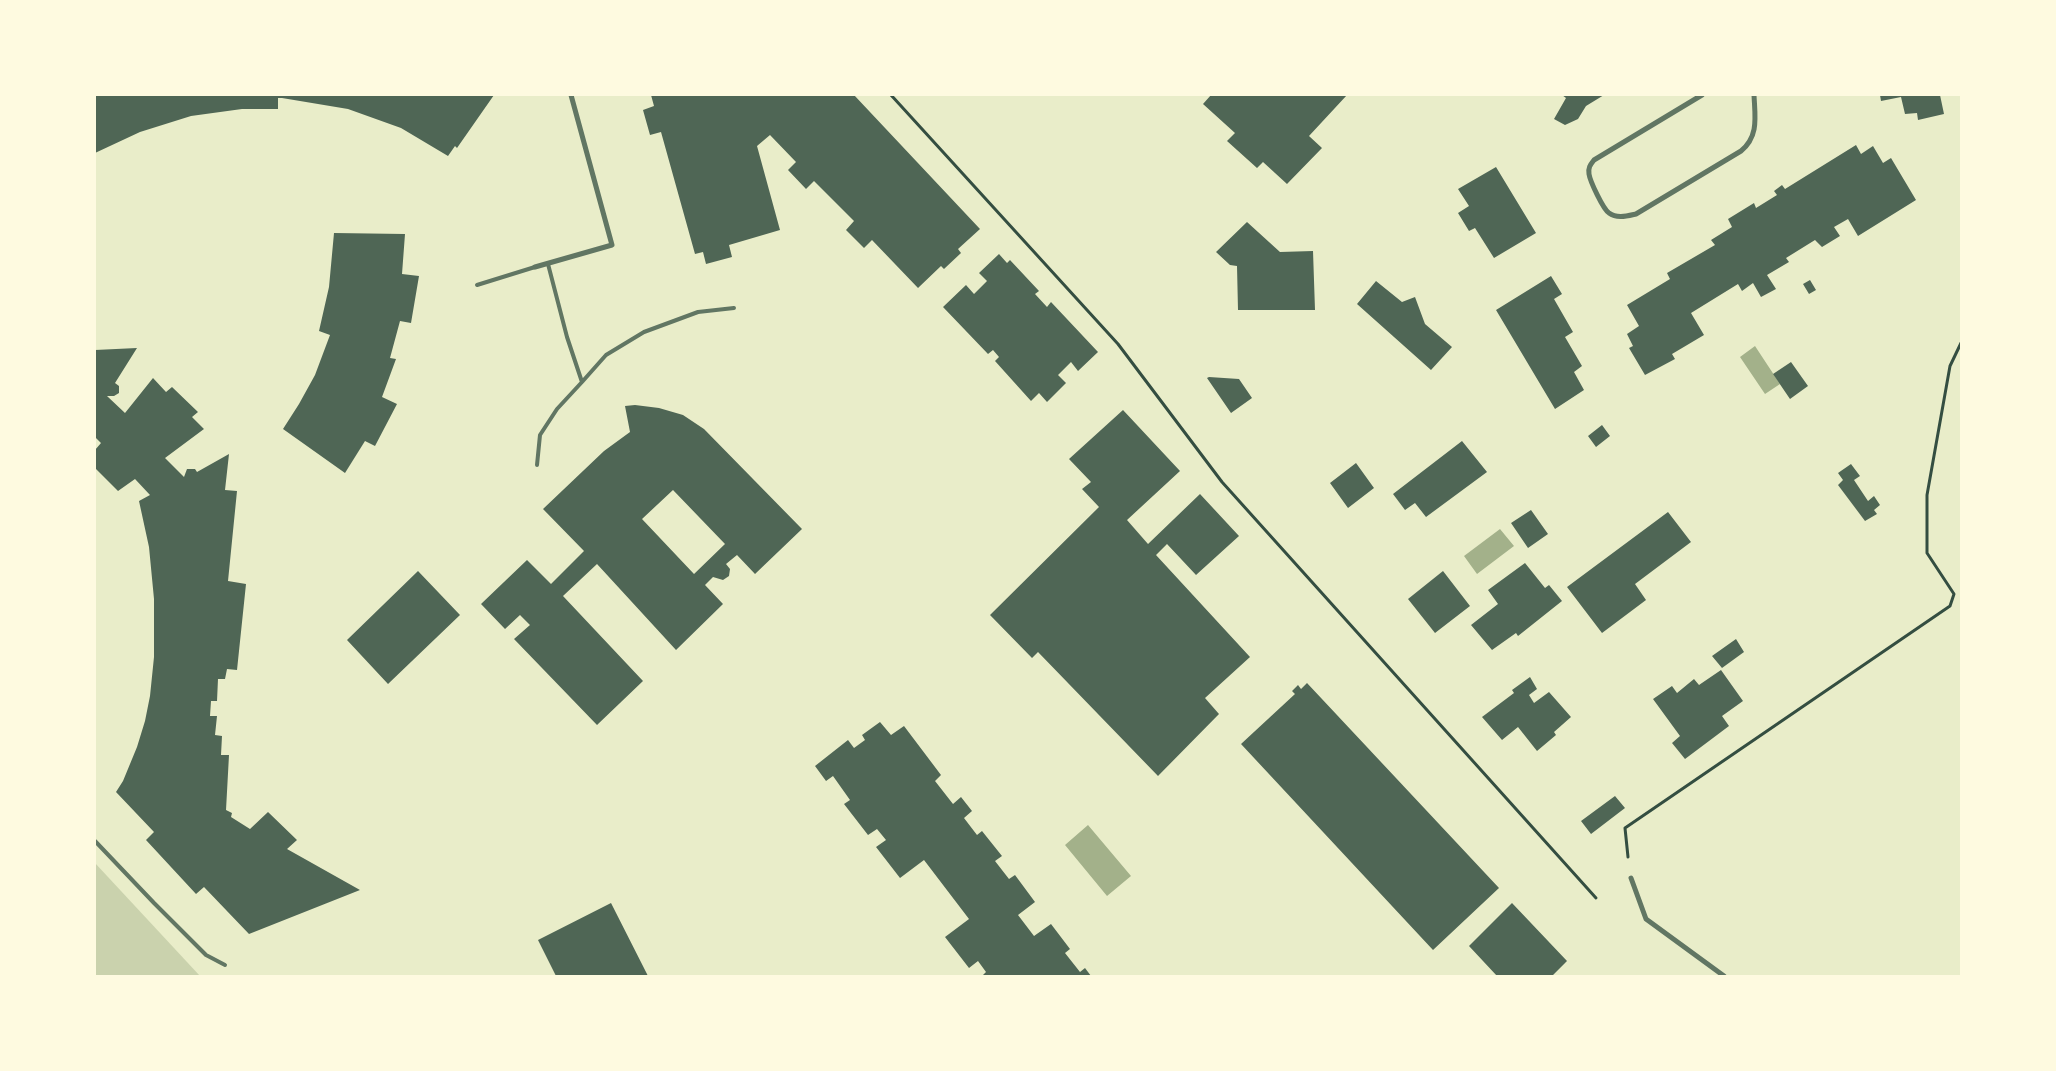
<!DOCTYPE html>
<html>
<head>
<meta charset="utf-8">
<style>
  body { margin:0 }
  #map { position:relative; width:2056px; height:1071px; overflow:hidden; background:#e9edc9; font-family:Georgia,serif }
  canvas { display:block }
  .frame { position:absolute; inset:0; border:96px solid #fefae0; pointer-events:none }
</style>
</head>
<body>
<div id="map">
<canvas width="2056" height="1071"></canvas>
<div class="frame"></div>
</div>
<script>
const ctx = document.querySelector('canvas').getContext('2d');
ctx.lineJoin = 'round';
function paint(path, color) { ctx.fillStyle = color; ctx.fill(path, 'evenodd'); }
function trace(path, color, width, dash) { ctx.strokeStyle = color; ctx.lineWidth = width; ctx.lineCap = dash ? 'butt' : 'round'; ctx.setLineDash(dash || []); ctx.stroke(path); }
paint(new Path2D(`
  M95,863L200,976H95Z`), '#cad2ad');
paint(new Path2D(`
  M1755,346L1780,384L1765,394L1740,357Z
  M1500,529L1514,546L1477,574L1464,556Z
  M1088,825L1131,876L1107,896L1065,845Z`), '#a3b18a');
paint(new Path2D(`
  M95,95H494L457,148L455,146L448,156L401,128L348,109L282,98H278V109H242L191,116L140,132L95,153Z
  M651,95H854L980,229L958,249L961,253L944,269L941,266L918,288L872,240L864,248L846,230L854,221L814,181L806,189L788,170L796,162L770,135L757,146L780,230L729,245L732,257L706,264L703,252L695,254L661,132L650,135L643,110L654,106Z
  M1211,95H1347L1309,136L1322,148L1287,184L1263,162L1257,168L1227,141L1235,133L1203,104Z
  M1562,95H1604L1586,106L1578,119L1565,125L1554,119L1566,98Z
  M1880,95H1940L1944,114L1918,120L1917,113L1905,114L1901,97L1881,101Z
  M1856,145L1861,154L1873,146L1883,163L1891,158L1916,200L1858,236L1848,219L1834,227L1840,236L1822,247L1815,240L1786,258L1789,262L1767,275L1776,289L1761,297L1753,283L1742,291L1738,284L1691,313L1704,335L1672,354L1675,359L1645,375L1629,348L1633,346L1627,334L1639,326L1627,305L1670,279L1667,273L1715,245L1711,240L1732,227L1728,219L1754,203L1756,208L1777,195L1774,191L1782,185L1785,189Z
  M1496,167L1536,233L1494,258L1475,228L1469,231L1458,213L1469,206L1458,189Z
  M1247,222L1280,252L1313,251L1315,310H1238L1237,266L1230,265L1216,252Z
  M334,233L405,234L402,274L419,276L411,323L400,321L390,358L396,359L382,397L397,404L375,446L365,441L345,473L283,429L299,404L315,375L330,335L319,331L329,287Z
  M999,254L1007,263L1010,260L1039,291L1035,294L1047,307L1051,302L1098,352L1078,371L1071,362L1058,375L1066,383L1047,402L1039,393L1031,401L995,361L999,357L993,350L988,354L943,307L966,285L974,294L987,281L979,273Z
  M1551,276L1562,294L1554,299L1573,332L1565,337L1582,366L1574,372L1584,390L1555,409L1496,310Z
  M1810,280L1816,290L1809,294L1803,284Z
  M1376,281L1402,302L1415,297L1425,324L1452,347L1431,370L1357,304Z
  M137,348L115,383L119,386V393L114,396H107L125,413L153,378L166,392L172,387L198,412L192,417L204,429L165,458L184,477L187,469H195L197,472L229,454L225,490L237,491L228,581L246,584L237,670L227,669L225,679H218L217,701H211L210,716H217L215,735L222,736L221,755H229L226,810L232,813L231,817L250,829L268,812L297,840L287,849L360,890L249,934L204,887L196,894L146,840L154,832L116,792L123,781L137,747L145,721L150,696L154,657V599L149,547L139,501L150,495L135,479L118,491L95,468V450L101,443L95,437V350Z
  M1791,362L1808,386L1790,399L1773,374Z
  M1209,377L1239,379L1252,398L1231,413L1207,378Z
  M635,405L659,408L683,415L704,429L802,529L755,574L737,555L726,564L730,569L729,576L723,580L713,577L705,585L723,604L676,650L597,564L563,596L643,681L597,725L514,639L530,625L520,615L505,629L481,604L527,560L551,584L584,551L543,509L604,451L630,432L625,406ZM673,490L725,544L694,574L642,519Z
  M1123,410L1180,471L1127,520L1148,544L1200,494L1239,536L1196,575L1167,544L1156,555L1250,657L1205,698L1219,714L1158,776L1038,652L1032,658L990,615L1099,507L1082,489L1091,482L1069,459Z
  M1602,425L1610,436L1596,447L1588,436Z
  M1462,441L1487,472L1426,517L1415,503L1405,510L1393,494Z
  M1356,463L1374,488L1348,508L1330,483Z
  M1851,464L1860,476L1854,480L1868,501L1874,496L1880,505L1874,510L1877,514L1865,521L1838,485L1843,480L1838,473Z
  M1531,510L1548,534L1528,548L1511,523Z
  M1668,512L1691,542L1635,584L1646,600L1602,633L1567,587Z
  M1525,563L1545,588L1549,585L1562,601L1518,636L1516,633L1492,650L1471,625L1498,604L1488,590Z
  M418,571L460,615L388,684L347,640Z
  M1443,571L1470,606L1435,633L1408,599Z
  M1736,639L1744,652L1722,668L1712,656Z
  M1721,670L1743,701L1722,716L1729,726L1685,759L1672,743L1680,736L1653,699L1672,686L1677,693L1694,679L1699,685Z
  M1530,677L1537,689L1529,695L1534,703L1549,692L1571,717L1554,732L1556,735L1537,751L1518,727L1502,740L1482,717L1514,693L1512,690Z
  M1307,683L1499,888L1433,950L1241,744L1295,694L1292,691L1298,685L1301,689Z
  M880,722L891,735L904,726L941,775L935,781L953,804L961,797L972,811L964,818L977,835L982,831L1002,856L995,861L1009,879L1015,875L1035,902L1018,915L1034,936L1051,924L1070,949L1065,953L1080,972L1085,968L1091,976H982L986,972L978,961L969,968L945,937L969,919L924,860L900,878L876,847L886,840L877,829L868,835L844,804L850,800L833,776L826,781L815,766L848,740L854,748L865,740L862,735Z
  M1615,796L1625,808L1591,834L1581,821Z
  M611,903L648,976H556L538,940Z
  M1512,903L1567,961L1552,976H1497L1469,946Z`), '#4f6655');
trace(new Path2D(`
  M891,95L1118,344L1222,482L1596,898
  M1628,857L1625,828L1950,606L1954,594L1927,553V495L1950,366L1961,343`), '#344e41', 3);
trace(new Path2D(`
  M477,285L535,267
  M582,382L606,355L644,332L698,312L734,308
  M537,465L540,435L557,409L582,382L567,337L548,264
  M95,841L154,903L206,955L225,965`), '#617663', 4);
trace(new Path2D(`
  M1702,95L1594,160C1590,165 1588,168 1589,174C1590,181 1603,209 1609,213C1617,219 1627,216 1636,214L1741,151C1759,136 1755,117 1754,95
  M535,267L612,245L571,95
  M1631,878L1646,919L1724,976`), '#617663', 5);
</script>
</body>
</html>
